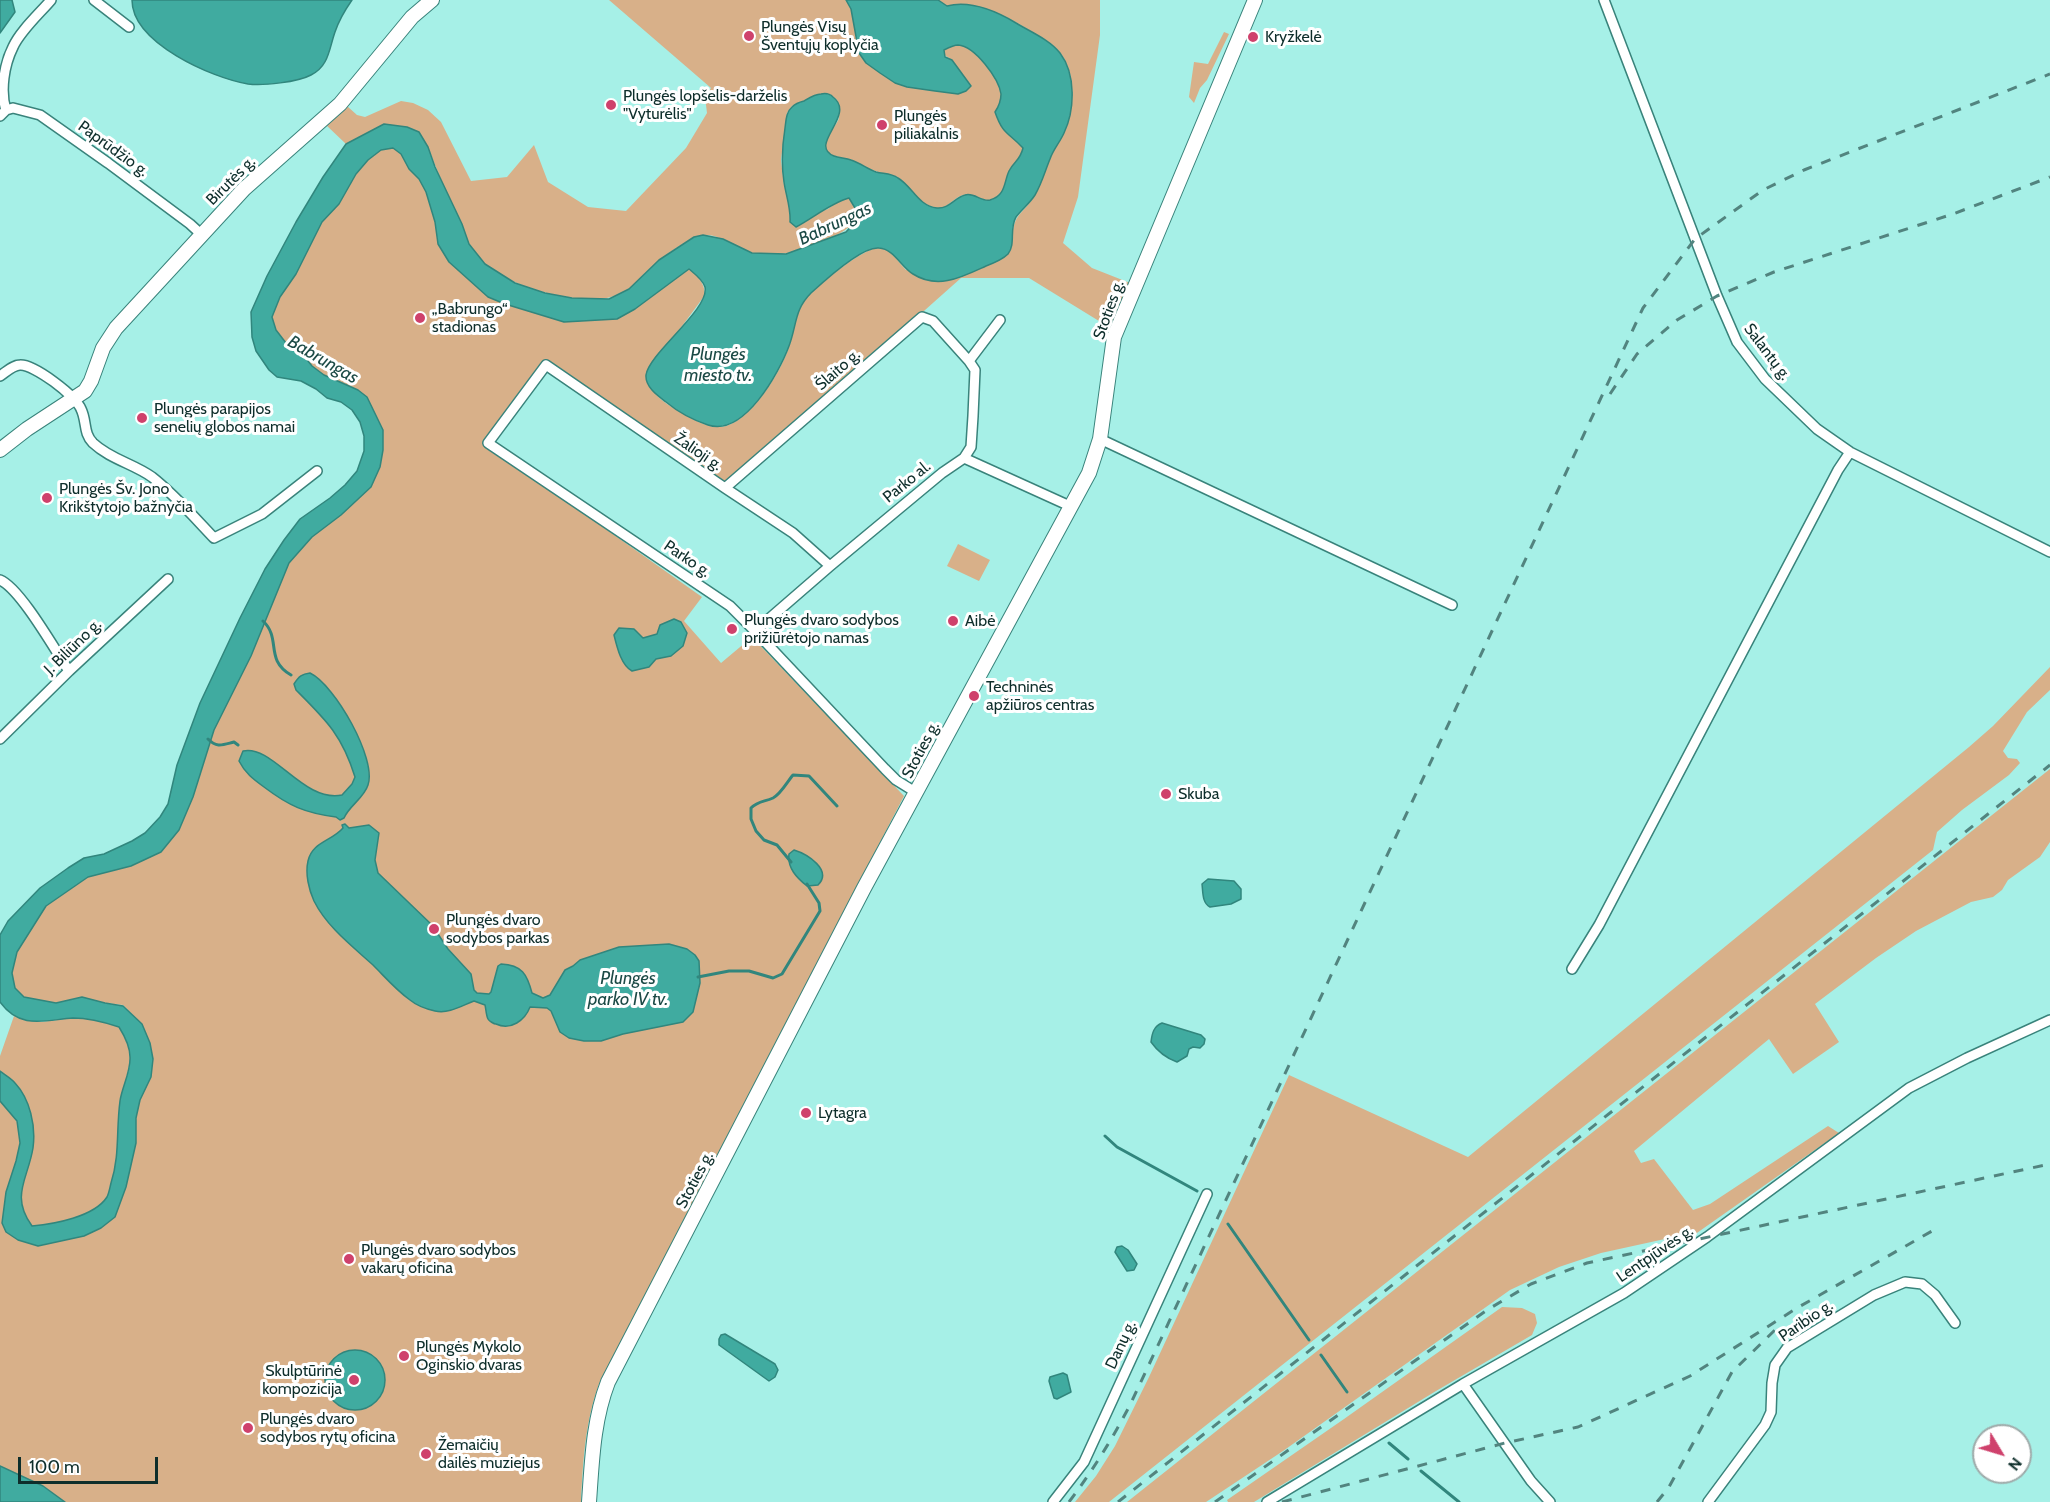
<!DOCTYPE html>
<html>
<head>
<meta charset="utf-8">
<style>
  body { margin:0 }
  #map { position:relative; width:2050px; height:1502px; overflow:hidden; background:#a6f0e7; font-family:Cabin,sans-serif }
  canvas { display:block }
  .north { position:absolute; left:1972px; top:1424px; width:60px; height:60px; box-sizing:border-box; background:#fff; border:2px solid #9fabaa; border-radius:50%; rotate:128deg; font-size:16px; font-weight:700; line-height:24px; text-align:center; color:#0e2e2b }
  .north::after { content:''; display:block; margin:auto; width:21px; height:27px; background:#cf416c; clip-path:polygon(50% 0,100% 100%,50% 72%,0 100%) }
  .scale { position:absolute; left:18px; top:1457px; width:140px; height:27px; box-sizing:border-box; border:3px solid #0e2e2b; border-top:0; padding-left:8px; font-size:18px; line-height:21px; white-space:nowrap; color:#0e2e2b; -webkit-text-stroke:4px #fff; paint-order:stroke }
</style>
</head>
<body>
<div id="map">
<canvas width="2050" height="1502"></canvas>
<div class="north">N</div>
<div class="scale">100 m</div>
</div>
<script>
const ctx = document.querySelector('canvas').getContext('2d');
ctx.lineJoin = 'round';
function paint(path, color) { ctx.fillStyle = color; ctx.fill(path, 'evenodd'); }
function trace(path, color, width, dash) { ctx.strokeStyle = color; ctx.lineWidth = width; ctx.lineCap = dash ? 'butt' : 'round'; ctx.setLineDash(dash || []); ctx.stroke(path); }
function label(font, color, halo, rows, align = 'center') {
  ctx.font = font + ' Cabin,sans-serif'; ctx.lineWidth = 6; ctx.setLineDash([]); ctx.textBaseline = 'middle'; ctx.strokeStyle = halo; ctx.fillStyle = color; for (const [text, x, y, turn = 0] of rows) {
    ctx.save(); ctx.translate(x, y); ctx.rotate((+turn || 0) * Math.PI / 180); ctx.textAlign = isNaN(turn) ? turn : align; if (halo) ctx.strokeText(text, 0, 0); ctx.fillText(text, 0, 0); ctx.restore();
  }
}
paint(new Path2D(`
  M609,0H846L851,9L859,53L880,73L895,83L907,87L958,94L966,91L971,86C968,79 962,76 958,70C956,67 955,63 953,61C947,55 944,58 944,50C948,48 954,45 958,45C975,46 999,79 1001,94C1001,101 999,106 995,112C1003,135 1008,132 1023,148C1020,162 1014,161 1009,171C1008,173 1008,179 1008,180C1005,188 998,198 990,200C979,201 974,192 963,195C949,200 946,215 926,204C912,197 907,179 892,175C887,174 883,174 878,172C865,168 853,161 840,157C835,156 830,156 827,151C820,140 836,128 839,118C840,113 838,105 837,100L830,94H820L792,106L787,113L781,160L784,185L791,210L790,222L828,209L837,202L849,198L855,208L856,221C834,243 782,261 751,253C734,249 722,234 704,235C689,236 659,260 647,271C640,277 635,285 627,290C607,303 584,300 561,296C528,290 486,275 468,243C464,236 463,226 459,218C447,194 437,171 428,147L384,124L346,144L325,124L347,106L357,115L365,117L401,101L413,103L428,110L441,122L471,181L507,177L534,145L548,182L588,207L626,211L686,148L707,113L705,97L711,88Z
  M938,0H1100V35L1078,197L1063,243L1092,268L1130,283L1112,329L1029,278H961L725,488L546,363L484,443L702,597L684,621L721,663L752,637L904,796L599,1384C585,1423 583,1461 581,1502H0V1101C49,1143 0,1189 6,1232L101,1228L136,1143V1118L140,1100L151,1077L153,1059L150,1043L142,1024L123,1005L105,1003L82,997L56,1003L24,997L15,988L12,973L17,951L46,906L88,877L131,866L179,830L193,797L214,730L251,656L289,563L312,537L341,515L383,430L367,397L358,390L324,375L312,366L296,346L286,343L276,330L272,317L280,297L296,274L322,222L339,204L356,174L368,160L381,150L393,148L401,154L409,169L419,178L426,192L435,222L438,244L449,262L488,297L505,304L564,322L617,319L635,309L689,269C699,277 704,282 705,295L646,375C650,396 670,406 687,416C698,422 713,430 726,426C753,418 782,370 790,344C794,331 794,317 801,305C810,291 862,248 878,248C890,248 898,261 906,270L1012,246C1012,209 1023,218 1037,191C1043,180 1045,168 1050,157C1054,148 1060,141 1064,133C1075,109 1077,71 1058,50C1049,40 1035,34 1024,27C1001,14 974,0 947,6Z
  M1224,32L1229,34L1207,80L1200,88L1194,103L1189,97L1194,62L1208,64Z
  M958,544L990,560L979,581L947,566Z
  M2050,667V690L2027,712L2003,751L2008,758L2017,759L2020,763L2009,775L1962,810L1937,832L1933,850L1109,1502H1075L1096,1476L1115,1446L1149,1377L1289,1075L1468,1157L1969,747L1993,726Z
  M2050,769V842L2040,857L2008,880L2002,890L1993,897L1971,902L1916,931L1876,958L1815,1004L1839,1042L1793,1074L1769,1039L1634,1151L1641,1163L1654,1159L1693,1210L1710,1204L1828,1126L1839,1133L1694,1235L1674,1237L1601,1253L1559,1267L1510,1290L1283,1451L1206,1502H1127Z
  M14,1016L41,1022L73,1018L100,1020L119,1027C124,1036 130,1047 130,1057C131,1062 128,1069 127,1075C124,1090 120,1105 119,1120C116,1144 120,1175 107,1197C94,1217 54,1224 32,1226L24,1215L20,1195L25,1173L26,1102L15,1083L0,1071V1056Z
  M1502,1307L1522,1308L1535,1314L1537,1323L1532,1335L1436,1391L1254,1502H1228L1227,1500L1344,1419Z`), '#d8b089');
const water = new Path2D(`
  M0,0H12L15,12L0,33Z
  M132,0H352C345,10 339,20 335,32C329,49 329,66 311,75C298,82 263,86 248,84C212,78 132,43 132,0Z
  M846,0H938L947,6C971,0 996,11 1016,23C1031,32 1050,40 1060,53C1076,74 1075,110 1064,133C1060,142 1053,150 1050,159C1045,171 1042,183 1035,195C1030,203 1022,209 1016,217C1009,229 1016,244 1008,254C1002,260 994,263 986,266C962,277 938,290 913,274C901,267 894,249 879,248C862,246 824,281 811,293C794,310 797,325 789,346C779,373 744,437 708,425C693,420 678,412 666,402C658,396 645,387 646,375C649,353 710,309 705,287C703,280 695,274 689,269L635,309L617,319L564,322L505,304L488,297L449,262L438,244L435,222L426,192L419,179L409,169L401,154L393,148L381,150L368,160L356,174L339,204L322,222L296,274L280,297L272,317L276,330L286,343L296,346L312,366L324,375L358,390L367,397L383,430V450L380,467L371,487L341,515L312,537L289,563L251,656L214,730L193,797L179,830L161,852L131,866L88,877L46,906L17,952L12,973L15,988L24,997L56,1003L82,997L105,1003L123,1006L142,1024L150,1043L153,1059L151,1077L140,1100L136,1118V1143L126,1187L115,1217L101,1228L84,1236L38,1246L18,1240L6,1232L2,1223L6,1192L16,1161L20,1143L17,1121L0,1101V1071C5,1075 11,1078 15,1083C30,1099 36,1126 33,1148C28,1179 10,1196 32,1226C54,1224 94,1217 107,1197C109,1193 110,1187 111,1183C120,1155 116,1130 120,1101C122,1087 131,1071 130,1057C130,1046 124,1035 119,1027C104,1022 89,1018 73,1018C45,1020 20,1030 0,1002V935L8,921L40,888L68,868L84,858L104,854L132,841L145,833L160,817L168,804L177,765L200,703L240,618L265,569L284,540L300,519L330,498L345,485L357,471L364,451V436L360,422L352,410L341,402L327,398L316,389L301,381L277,377L269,370L256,351L252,337L251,312L267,276L296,222L323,177L346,144L384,124L407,127L419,132L428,147L435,167L462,224L469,244L485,264L515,283L545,293L572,298L609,299L629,289L659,260L694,237L703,235L723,239L752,253L786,254L846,232L856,221L855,208L849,198C831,203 813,218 796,227L790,222C791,208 786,196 784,182C781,163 782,147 785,128C786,121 786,112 792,107C795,104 800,102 804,101C809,98 815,94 821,94C825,93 830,94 833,97C857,115 807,145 834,156C839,158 846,158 851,160C860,163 868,169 876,172C884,174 891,173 898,178C912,186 918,206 937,208C949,209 954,198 965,195C974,192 981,202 990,200C1006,196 1004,181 1009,171C1014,161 1020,161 1023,148C1008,132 1003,135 995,112C999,106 1001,101 1001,94C999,79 975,46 958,45C954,45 948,48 944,50L945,57L952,60L971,86L966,91L958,94L935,91L907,87L895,83L880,73L866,63L859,53L851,9Z
  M674,619L681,622L687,633L683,646L671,656L656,659L649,667L632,671C621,665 617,647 614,635L619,628L634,629L643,638L657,634L660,625Z
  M310,673C335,685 377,759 368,785C364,798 349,806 344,818L340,820L336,817C305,813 289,806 264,787C253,779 245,773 239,761L243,751C273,744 303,803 342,795L352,784L355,777C342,735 326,720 296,690L294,684C299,676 302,674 310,673Z
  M345,824L349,828L369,825L379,833L375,860L378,873L432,925L448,949L471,974L474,990L477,993L489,994L491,992L498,966L501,964C522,965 527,974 532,993L543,998L550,995L565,970L573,966L580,960L619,947L669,944L687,949L695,955L699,961L700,983L693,1012L683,1022L623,1034L601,1041H584L569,1038L560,1032L551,1011L547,1008L530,1007C525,1020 511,1031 496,1024C494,1024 489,1021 488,1019C486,1015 486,1009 485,1005L474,1001C461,1006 449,1014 435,1011C426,1009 416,1005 410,1000C396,990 385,977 373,965C352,946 327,927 314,901C309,890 305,874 308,861C312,842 332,841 343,828L342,825Z
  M794,850C807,854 833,870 818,885L807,886C797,878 787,868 789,854Z
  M1208,879L1234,881L1241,889V899L1231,904L1210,907C1202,903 1203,892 1202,884Z
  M1162,1023L1201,1035L1205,1039L1204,1044L1200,1048L1193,1047L1189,1049L1187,1056L1177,1062C1166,1058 1158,1052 1151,1042C1152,1033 1154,1026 1162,1023Z
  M1122,1246L1128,1250L1137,1264L1134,1270L1127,1271L1115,1252L1117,1247Z
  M725,1334L775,1364L778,1370L775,1377L769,1381L719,1345V1339L721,1335Z
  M325 1380a30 30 0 1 1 60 0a30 30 0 1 1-60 0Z
  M1063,1373L1067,1375L1071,1392L1057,1399L1054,1398L1049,1381L1050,1377Z
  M0,1466L43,1486L65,1502H0Z`);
paint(water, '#40aba0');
trace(water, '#31867d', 1.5);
trace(new Path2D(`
  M263,621C282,639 264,659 291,675
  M208,739C217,748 222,745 234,742L238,745
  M791,862L777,845L764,840L756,831L751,819V808C758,801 764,802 773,798C781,794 787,782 793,775L809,776L837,806
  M698,977L729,971H749L773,978L782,974L820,911L819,903L807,884
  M1105,1136L1117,1147L1197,1191
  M1228,1224L1309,1340
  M1321,1355L1347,1392
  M1389,1443L1408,1459
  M1421,1471L1459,1502`), '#31867d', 3);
const minor = new Path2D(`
  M94,0L129,27
  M1604,0L1717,296L1737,342L1765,379L1817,429L1850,452L2050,552
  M6,110C0,91 4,65 13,47C20,31 40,13 51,0
  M0,116L6,110L13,108L40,115L108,163L190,224L202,235
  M0,376C6,372 13,365 20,365C34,364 76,396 81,409C87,421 83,433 93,443C110,459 134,464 152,477C175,495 194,517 214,538L262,514L317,471
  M1100,439L1452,605
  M964,458L1072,507
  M725,488L922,317L933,321L969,361
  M830,566L793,533L725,488L546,365L488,443L730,606L755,631L885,769L896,780L917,793
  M0,580C20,588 55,650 69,671
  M755,631L830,566L942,473L964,458L971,447L973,416L975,370L969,361L1000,320
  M0,739L69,671L168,579
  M1572,969L1599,925L1838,470L1850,452
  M1463,1384L1531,1481L1550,1502
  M1053,1502L1084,1462L1207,1194
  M1267,1502L1463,1384L1624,1293L1707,1237L1909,1088L1967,1058L2050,1020
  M1708,1502L1765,1425L1771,1412L1772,1383L1775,1365L1787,1348L1874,1295L1905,1282L1922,1284L1935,1295L1955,1323`);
const secondary = new Path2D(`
  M0,450L27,429L85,391L91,381L103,348L116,328L244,189L340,104L412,17L432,0
  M589,1502C592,1461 593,1421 608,1382L864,888L1089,473L1100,439L1114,337L1255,0`);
trace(minor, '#39837b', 12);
trace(secondary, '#39837b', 16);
trace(minor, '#fff', 9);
trace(secondary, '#fff', 14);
trace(new Path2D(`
  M1610,394L1637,354L1677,320L1717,296L1774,272L1953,214L2050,177
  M1069,1502C1093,1470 1113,1438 1131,1403L1643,308L1695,239L1763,190L1804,170L2050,74
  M1118,1502L2050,765
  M1215,1502L1487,1310L1531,1284L1587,1263L2050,1164
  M1282,1502L1505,1443L1578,1427L1690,1376L1797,1308L1939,1227
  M1657,1502L1669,1487L1732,1372L1776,1329`), '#52847f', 3, [10, 10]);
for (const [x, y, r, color] of [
  [749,36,6,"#cf416c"],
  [1253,37,6,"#cf416c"],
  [611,105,6,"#cf416c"],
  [882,125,6,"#cf416c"],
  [420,318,6,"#cf416c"],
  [142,418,6,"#cf416c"],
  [47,498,6,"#cf416c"],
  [953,621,6,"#cf416c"],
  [732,629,6,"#cf416c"],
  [974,696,6,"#cf416c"],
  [1166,794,6,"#cf416c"],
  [434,929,6,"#cf416c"],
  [806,1113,6,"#cf416c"],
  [349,1259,6,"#cf416c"],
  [404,1356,6,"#cf416c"],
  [354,1380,6,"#cf416c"],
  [248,1428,6,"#cf416c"],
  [426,1454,6,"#cf416c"]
]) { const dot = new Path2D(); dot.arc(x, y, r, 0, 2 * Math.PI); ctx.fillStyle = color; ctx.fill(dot); trace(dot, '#fff', 2); }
label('16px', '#0e2e2b', '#fff', [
  ["Plungės Visų",761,27],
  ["Šventųjų koplyčia",761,45],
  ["Kryžkelė",1265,37],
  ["Plungės lopšelis-darželis",623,96],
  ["\"Vyturėlis\"",623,114],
  ["Plungės",894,116],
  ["piliakalnis",894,134],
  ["„Babrungo“",432,309],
  ["stadionas",432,327],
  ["Plungės parapijos",154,409],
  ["senelių globos namai",154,427],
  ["Plungės Šv. Jono",59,489],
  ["Krikštytojo bažnyčia",59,507],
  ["Plungės dvaro sodybos",744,620],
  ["prižiūrėtojo namas",744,638],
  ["Aibė",965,621],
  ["Techninės",986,687],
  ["apžiūros centras",986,705],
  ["Skuba",1178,794],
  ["Plungės dvaro",446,920],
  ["sodybos parkas",446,938],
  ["Lytagra",818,1113],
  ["Plungės dvaro sodybos",361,1250],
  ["vakarų oficina",361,1268],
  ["Plungės Mykolo",416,1347],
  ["Oginskio dvaras",416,1365],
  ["Skulptūrinė",342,1371,"right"],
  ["kompozicija",342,1389,"right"],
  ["Plungės dvaro",260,1419],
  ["sodybos rytų oficina",260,1437],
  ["Žemaičių",438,1445],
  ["dailės muziejus",438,1463]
], 'left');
label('16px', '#0e2e2b', '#fff', [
  ["Paprūdžio g.",113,149,36],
  ["Birutės g.",231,181,-45],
  ["Stoties g.",1109,310,-70],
  ["Salantų g.",1767,352,53],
  ["Šlaito g.",838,370,-41],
  ["Žalioji g.",698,452,34],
  ["Parko al.",907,482,-39],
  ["Parko g.",687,559,34],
  ["J. Biliūno g.",73,647,-44],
  ["Stoties g.",921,750,-62],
  ["Stoties g.",695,1180,-62],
  ["Lentpjūvės g.",1655,1254,-34],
  ["Paribio g.",1806,1321,-34],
  ["Danų g.",1121,1345,-65]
]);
label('italic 18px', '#1c4a46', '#fff', [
  ["Babrungas",835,224,-25],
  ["Plungės",718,355],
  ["miesto tv.",718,376],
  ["Babrungas",323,360,30],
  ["Plungės",628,979],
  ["parko IV tv.",628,1000]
]);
</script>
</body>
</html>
